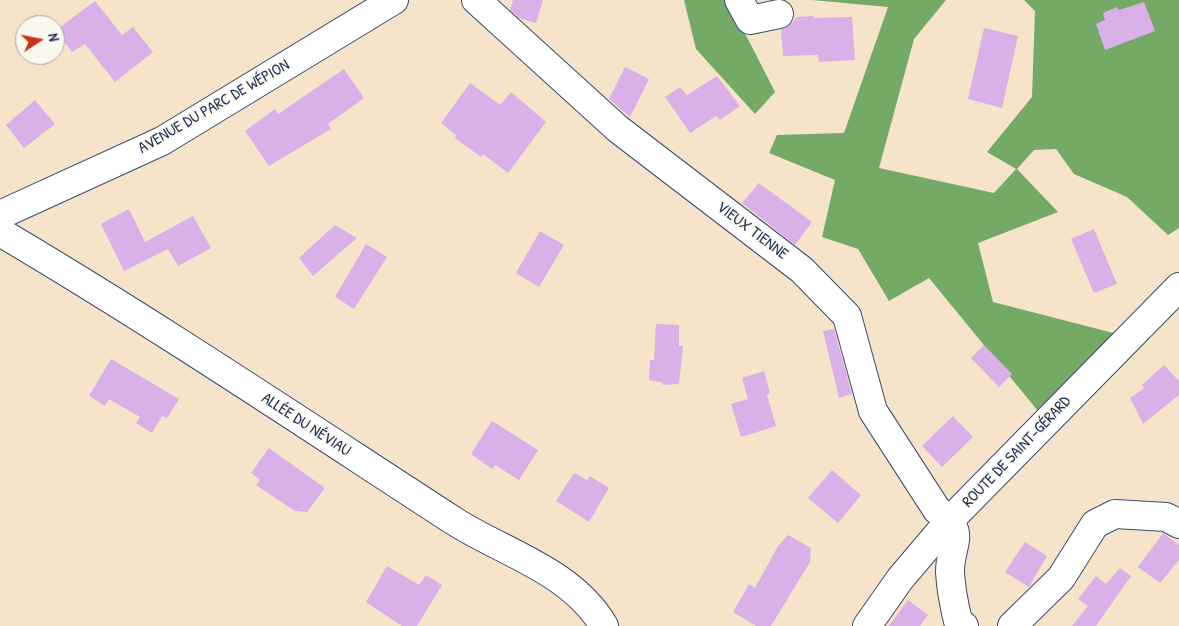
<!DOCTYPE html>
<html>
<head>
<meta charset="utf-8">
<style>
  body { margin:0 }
  #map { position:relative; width:1179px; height:626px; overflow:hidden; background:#f5e4ca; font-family:"Patrick Hand",sans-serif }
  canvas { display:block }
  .north { position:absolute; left:15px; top:15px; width:50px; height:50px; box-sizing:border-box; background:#fbf7ec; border:1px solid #a1a7b3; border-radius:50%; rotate:79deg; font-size:14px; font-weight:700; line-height:20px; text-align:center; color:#1b2f5e }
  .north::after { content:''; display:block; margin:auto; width:18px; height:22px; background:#c8321e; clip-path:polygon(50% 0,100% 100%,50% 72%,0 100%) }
</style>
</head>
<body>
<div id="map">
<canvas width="1179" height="626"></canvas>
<div class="north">N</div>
</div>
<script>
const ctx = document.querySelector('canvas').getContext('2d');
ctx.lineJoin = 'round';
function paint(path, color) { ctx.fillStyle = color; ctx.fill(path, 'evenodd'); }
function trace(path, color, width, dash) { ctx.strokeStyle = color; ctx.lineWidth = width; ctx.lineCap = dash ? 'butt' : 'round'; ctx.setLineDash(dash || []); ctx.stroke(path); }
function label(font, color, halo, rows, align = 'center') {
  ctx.font = font + ' "Patrick Hand",sans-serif'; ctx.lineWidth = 4; ctx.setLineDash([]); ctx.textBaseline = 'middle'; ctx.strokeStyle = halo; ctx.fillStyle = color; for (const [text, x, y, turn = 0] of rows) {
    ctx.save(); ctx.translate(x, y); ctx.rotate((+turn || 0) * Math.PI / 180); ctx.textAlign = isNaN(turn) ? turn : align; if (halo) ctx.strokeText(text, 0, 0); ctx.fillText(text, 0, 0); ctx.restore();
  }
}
paint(new Path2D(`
  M684,0H728L775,92L755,114L696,49Z
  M812,0H946L914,39L879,168L994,193L1016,169L987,152L1032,97L1035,11L1024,0H1179V228L1168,235L1127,197L1074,174L1056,149L1034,150L1017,169L1058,212L978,243L993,302L1129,337L1047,422L929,278L889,301L858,249L822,237L835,180L769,153L777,135L844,133L888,7Z`), '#74aa66');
paint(new Path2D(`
  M513,0H543L536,23L519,18L510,10Z
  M95,1L122,35L133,27L153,52L115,82L85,44L72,52L56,30Z
  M1144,2L1155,31L1105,50L1096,24L1105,20L1103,13L1117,7L1119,10Z
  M813,16L814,18L852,17L855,60L819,62L818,55L783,56L781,29L789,26L797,17Z
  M984,28L1018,36L1002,108L968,99Z
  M625,67L649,79L630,117L609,99Z
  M344,69L364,98L328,124L331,129L269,166L245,131L275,109L278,114Z
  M717,76L740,106L720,120L716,116L690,133L665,97L680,87L687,95Z
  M470,83L500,105L511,92L546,122L508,173L483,154L481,157L455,138L456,135L441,123Z
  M35,100L55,124L24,148L6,125Z
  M759,183L812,222L795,245L742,203Z
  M129,209L145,242L193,216L211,248L178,266L168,249L124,271L101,224Z
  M335,225L357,238L313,276L299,258Z
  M1094,229L1117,284L1094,293L1071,239Z
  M540,231L564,245L539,287L516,273Z
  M366,244L387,257L354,309L335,297Z
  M656,324L679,325V346H683L679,384L663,385L662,382L649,380L650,360H654Z
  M834,329L852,394L839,398L823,331Z
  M984,345L1012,374L999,387L971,358Z
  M111,359L179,399L167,418L162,416L152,433L136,423L140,417L109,399L105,406L89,396Z
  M1164,365L1179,381V395L1143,424L1130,398L1144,388L1142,385Z
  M764,371L770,393L767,395L776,426L741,437L731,404L748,399L742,378Z
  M953,416L973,437L942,467L922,446Z
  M492,421L538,450L519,480L495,465L492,469L471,454Z
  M269,448L325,488L307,512L295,511L256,485L260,480L251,473Z
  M832,470L861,495L838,523L808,498Z
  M574,473L587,480L590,476L609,488L589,522L556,501Z
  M1163,533L1179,545V560L1160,583L1138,567Z
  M788,535L811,548L810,562L771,626H756L733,612L749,584L755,588L778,546Z
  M1025,542L1047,556L1029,587L1005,572Z
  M387,566L419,585L426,575L442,585L417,626H402L366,602Z
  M1120,568L1131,576L1096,626H1072L1088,606L1078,599L1096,576L1106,584Z
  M908,600L928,615L920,626H889Z`), '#dab0e8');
const minor = new Path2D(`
  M476,0L618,129L802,270L847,316L873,411L937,510C968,533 950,542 950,572C951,589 954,605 958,621L964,626
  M739,0L750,20L779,14
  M0,215L162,141L394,0
  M0,232C154,323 303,423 454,521C504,553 572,571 604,626
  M1012,626L1061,578L1095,524L1115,514L1166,517L1179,524`);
const major = new Path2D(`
  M867,626L900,579L950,520L1179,287`);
trace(minor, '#3c4a6e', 30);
trace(major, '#3c4a6e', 30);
trace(minor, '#fff', 28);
trace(major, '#fff', 28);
label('16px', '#1b2f5e', '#fbf7ec', [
  ["AVENUE DU PARC DE WÉPION",214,107,-30],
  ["VIEUX TIENNE",752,231,37],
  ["ALLÉE DU NÉVIAU",306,425,33],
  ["ROUTE DE SAINT-GÉRARD",1017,452,-46]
]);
</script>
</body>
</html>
